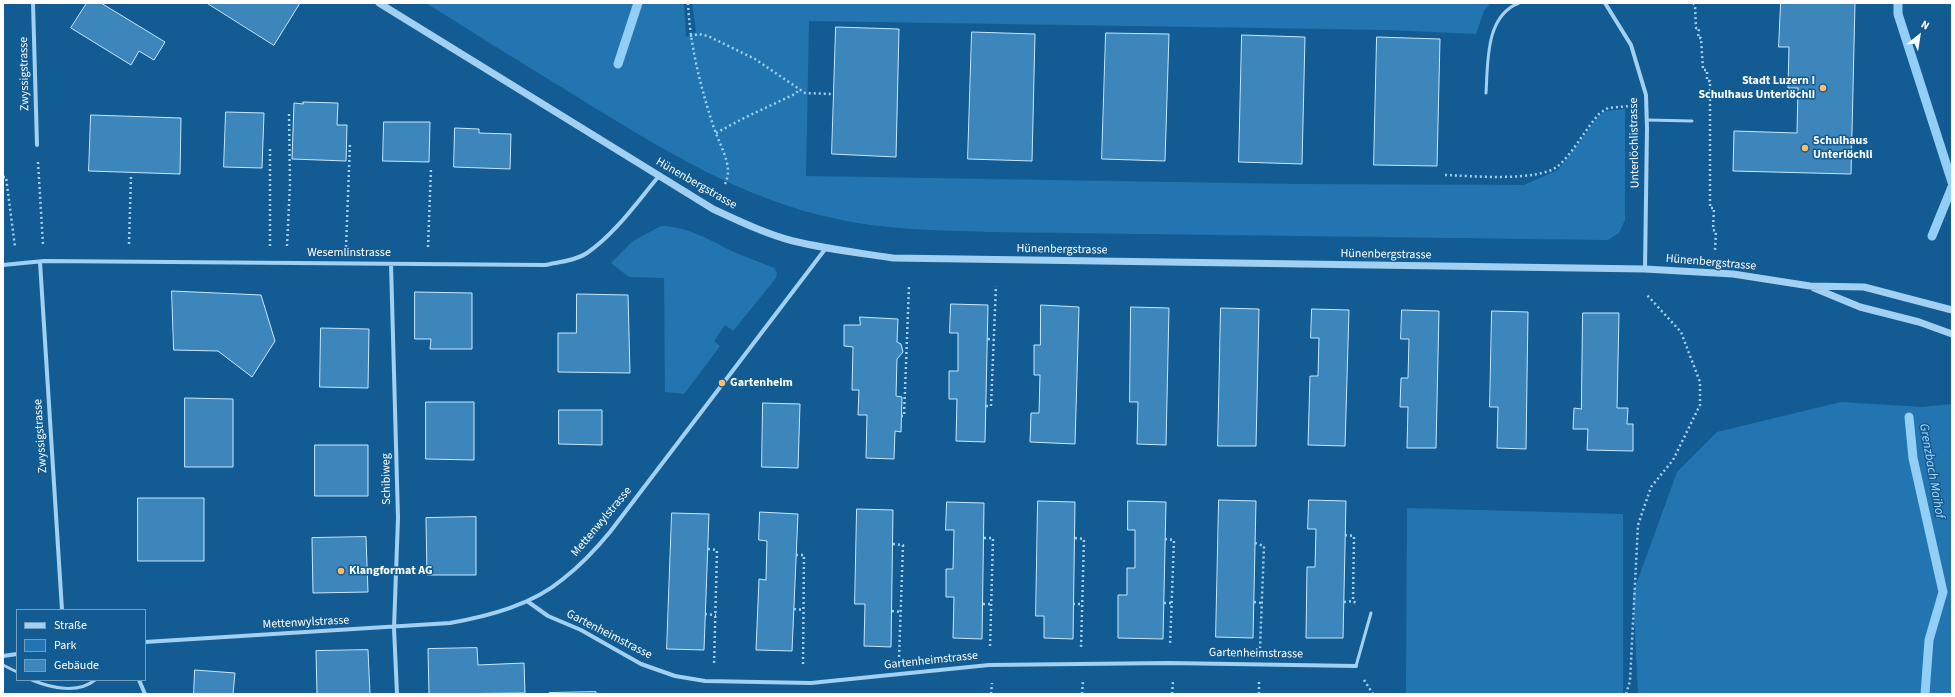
<!DOCTYPE html>
<html>
<head>
<meta charset="utf-8">
<style>
  body { margin:0 }
  #map { position:relative; width:1955px; height:697px; overflow:hidden; background:#135c93; font-family:"Source Sans 3",sans-serif }
  canvas { display:block }
  .frame { position:absolute; inset:0; border:4px solid #fff; pointer-events:none }
  .legend { position:absolute; left:16px; top:609px; width:130px; height:72px; box-sizing:border-box; background:#135c93; border:1px solid #719dbe; margin:0; padding:5px 7px; list-style:none; font-size:12px; color:#fff }
  .legend li { display:flex; align-items:center; gap:8px; height:20px }
  .legend b { width:20px; border:1px solid #719dbe }
  .north { position:absolute; left:1899px; top:16px; width:40px; height:40px; -webkit-text-stroke:3px #135c93; paint-order:stroke; rotate:30deg; font-size:11px; font-weight:700; line-height:16px; text-align:center; color:#fff }
  .north::after { content:''; display:block; margin:auto; width:14px; height:18px; background:#fff; clip-path:polygon(50% 0,100% 100%,50% 72%,0 100%) }
</style>
</head>
<body>
<div id="map">
<canvas width="1955" height="697"></canvas>
<div class="frame"></div>
<ul class="legend">
<li><b style="height:5px;background:#a1d0f2"></b>Straße</li>
<li><b style="height:11px;background:#2275b0"></b>Park</li>
<li><b style="height:11px;background:#3c86bb"></b>Gebäude</li>
</ul>
<div class="north">N</div>
</div>
<script>
const ctx = document.querySelector('canvas').getContext('2d');
ctx.lineJoin = 'round';
function paint(path, color) { ctx.fillStyle = color; ctx.fill(path, 'evenodd'); }
function trace(path, color, width, dash) { ctx.strokeStyle = color; ctx.lineWidth = width; ctx.lineCap = dash ? 'butt' : 'round'; ctx.setLineDash(dash || []); ctx.stroke(path); }
function label(font, color, halo, rows, align = 'center') {
  ctx.font = font + ' "Source Sans 3",sans-serif'; ctx.lineWidth = 3; ctx.setLineDash([]); ctx.textBaseline = 'middle'; ctx.strokeStyle = halo; ctx.fillStyle = color; for (const [text, x, y, turn = 0] of rows) {
    ctx.save(); ctx.translate(x, y); ctx.rotate((+turn || 0) * Math.PI / 180); ctx.textAlign = isNaN(turn) ? turn : align; if (halo) ctx.strokeText(text, 0, 0); ctx.fillText(text, 0, 0); ctx.restore();
  }
}
paint(new Path2D(`
  M426,3H684L686,37L696,32L692,3H1491L1484,11L1476,34L1389,30L809,21L806,176L1297,184L1524,185L1558,170L1598,117L1606,111L1625,109V220L1619,233L1608,240L989,232C938,230 887,230 837,219C743,200 660,148 579,98C528,67 477,35 426,3Z
  M661,226C690,227 711,241 736,253C749,258 762,263 774,268L777,273L776,278L733,331L725,325L714,341L720,346L684,394L665,392L664,278L629,277L611,263L633,241Z
  M1841,402L1922,407L1952,404V694H1638L1633,593L1677,472L1717,432Z
  M1407,508L1623,514V694H1406Z`), '#2275b0');
trace(new Path2D(`
  M1898,3V14L1952,182
  M618,64L638,3
  M1932,236L1952,187
  M1909,417L1913,458L1943,592L1929,640L1925,694`), '#92cef5', 9);
const building = new Path2D(`
  M87,3H101L165,42L154,60L139,51L131,65L71,28Z
  M207,3H300L274,45Z
  M1781,3H1855L1851,174L1733,171L1734,131L1797,133L1798,88H1788L1789,47H1779Z
  M836,27L899,29L896,157L832,154Z
  M972,32L1035,34L1032,161L968,159Z
  M1106,33L1169,34L1165,161L1102,159Z
  M1242,35L1305,37L1302,164L1239,162Z
  M1377,37L1440,39L1437,166L1374,165Z
  M303,102L338,103L337,125H347L346,161L292,159L294,103L303,104Z
  M226,112L264,113L262,168L224,167Z
  M91,115L181,118L180,174L89,171Z
  M384,122H430L429,162L383,161Z
  M455,128L479,129V133L511,134L510,169L454,167Z
  M172,291L261,295L275,341L252,377L218,351L174,350Z
  M415,292L472,293V349H430L431,339H415Z
  M577,294L628,295L630,373L558,372V333H576Z
  M951,304L988,305L985,442L956,441L957,399H949V371H958V333H950Z
  M1041,305L1079,307L1075,444L1030,442L1031,413H1039L1040,375H1034V345H1040Z
  M1131,307L1169,308L1166,445L1137,444L1138,402H1130Z
  M1221,308L1259,309L1256,446H1218Z
  M1312,309L1349,310L1345,446L1308,445L1310,376H1318L1319,338H1311Z
  M1402,310L1439,311L1436,448H1407L1408,407H1400L1401,378H1408L1409,339H1401Z
  M1492,311L1528,312L1526,449L1497,448L1498,407H1490Z
  M1583,313H1619L1617,408H1628L1627,424H1633V451L1587,450L1588,429H1573L1574,408L1581,409Z
  M860,317L898,319L897,342L901,344L903,352L897,359L896,396L902,397L901,432L895,431L894,459L866,458L867,415H858L859,390H852L853,347L844,346V325H860Z
  M321,328L369,329L368,388L320,387Z
  M185,398L233,399V467H185Z
  M426,402H474V460L426,459Z
  M763,403L800,404L798,468L762,467Z
  M559,410H602V445L559,444Z
  M315,445H368V496H315Z
  M138,498H204V561H138Z
  M1219,500L1256,501L1253,638L1216,637Z
  M1309,500L1346,501L1343,638H1306L1307,567H1315L1316,529H1308Z
  M1038,501L1075,502L1073,639L1044,638V616H1036Z
  M1128,501L1166,502L1163,639L1118,638V595H1127V568H1135V530H1128Z
  M947,502L984,503L982,639L953,638L954,597H946V569H953L954,530H946Z
  M857,509L893,510L891,647L864,646L865,604H855Z
  M760,512L798,514L792,651L756,650L759,579L766,580L767,541L759,540Z
  M672,513L709,514L704,650L667,649Z
  M476,517V575H427L426,518Z
  M366,537L368,592L313,593L312,538Z
  M477,648L478,665L524,663L525,693L429,694L428,649Z
  M368,650L370,694H317L316,651Z
  M195,670L235,673L233,694H194Z
  M596,692V694H549V693Z`);
paint(building, '#3c86bb');
trace(building, '#c8e7fd', 1);
trace(new Path2D(`
  M688,3C690,45 700,85 713,125C717,138 724,150 727,163C729,172 728,178 724,186
  M1693,3L1695,5L1696,28H1699L1698,38H1701L1703,70H1707V81H1710V208H1714L1713,230L1716,231L1715,250
  M690,36L699,34L708,36L755,59L805,93L831,94
  M716,133L744,118L795,94L800,89
  M38,162L43,245
  M1445,175C1470,176 1539,182 1558,166C1574,152 1585,129 1600,113L1608,108L1630,106
  M3,177H6L15,247
  M129,244L131,176
  M270,246V147
  M287,246L290,184L289,112
  M346,247L350,143
  M428,247L431,168
  M988,339L994,340
  M986,406H991L996,286
  M901,416H904L909,286
  M1345,535L1354,536L1353,601L1357,604
  M984,538H993L990,648
  M1075,538L1084,539L1081,648
  M1165,539L1174,540L1170,646
  M1255,543L1264,546L1260,648
  M893,544L903,545L899,658
  M708,549L717,550L714,665
  M796,555H804L803,666
  M1254,602L1262,603
  M1344,602L1353,601
  M1164,603H1171
  M983,604H992
  M1073,604H1083
  M794,609L803,610
  M892,611L901,612
  M705,614L716,615
  M1364,680L1373,694
  M991,694L992,683
  M1082,694L1083,681
  M1172,694L1173,681
  M1259,694V681
  M1626,694L1630,681L1638,525L1651,487L1673,460L1700,405V382L1681,332L1647,295`), '#a1d0f2', 2.5, [2, 3]);
trace(new Path2D(`
  M1486,93C1488,63 1485,16 1519,3
  M1647,120L1692,121
  M3,665L17,672
  M1356,666L1371,613
  M32,680C51,688 78,694 95,680`), '#a1d0f2', 3);
trace(new Path2D(`
  M33,3L37,145
  M1605,3L1631,45L1646,95L1647,128L1645,269
  M40,262L62,610
  M391,264L398,518L394,628L397,694
  M3,265L44,261L545,265C558,262 575,261 587,253C615,234 637,202 659,176
  M527,601L548,616L581,630L641,664L675,676L705,681L811,683L989,665L1169,663L1356,666
  M145,642L450,623C489,616 532,605 563,579C581,565 596,549 610,532L826,248
  M3,656L17,654
  M139,680L145,694`), '#a1d0f2', 4);
trace(new Path2D(`
  M379,3L713,209C739,221 766,234 793,241C826,249 860,253 893,258L1645,269L1733,274L1810,286L1864,287L1952,310
  M1814,288L1860,307L1919,322L1952,334`), '#a1d0f2', 7);
for (const [x, y, r, color] of [
  [1823,88,4,"#ffbc61"],
  [1805,148,4,"#ffbc61"],
  [722,383,4,"#ffbc61"],
  [341,571,4,"#ffbc61"]
]) { const dot = new Path2D(); dot.arc(x, y, r, 0, 2 * Math.PI); ctx.fillStyle = color; ctx.fill(dot); trace(dot, '#135c93', 1.5); }
label('12px', '#fff', '#135c93', [
  ["Zwyssigstrasse",25,74,-91],
  ["Unterlöchlistrasse",1635,143,-91],
  ["Hünenbergstrasse",696,184,30],
  ["Hünenbergstrasse",1062,250,1],
  ["Wesemlinstrasse",349,253],
  ["Hünenbergstrasse",1386,255,1],
  ["Hünenbergstrasse",1711,263,5],
  ["Zwyssigstrasse",41,436,-94],
  ["Schibiweg",387,479,-91],
  ["Mettenwylstrasse",602,522,-50],
  ["Mettenwylstrasse",306,623,-3],
  ["Gartenheimstrasse",609,635,27],
  ["Gartenheimstrasse",1256,654,1],
  ["Gartenheimstrasse",931,661,-6]
]);
label('bold 12px', '#fff', '#135c93', [
  ["Stadt Luzern I",1815,81,"right"],
  ["Schulhaus Unterlöchli",1815,95,"right"],
  ["Schulhaus",1813,141],
  ["Unterlöchli",1813,155],
  ["Gartenheim",730,383],
  ["Klangformat AG",349,571]
], 'left');
label('italic 13px', '#addaf9', '#135c93', [
  ["Grenzbach Maihof",1931,471,80]
]);
</script>
</body>
</html>
